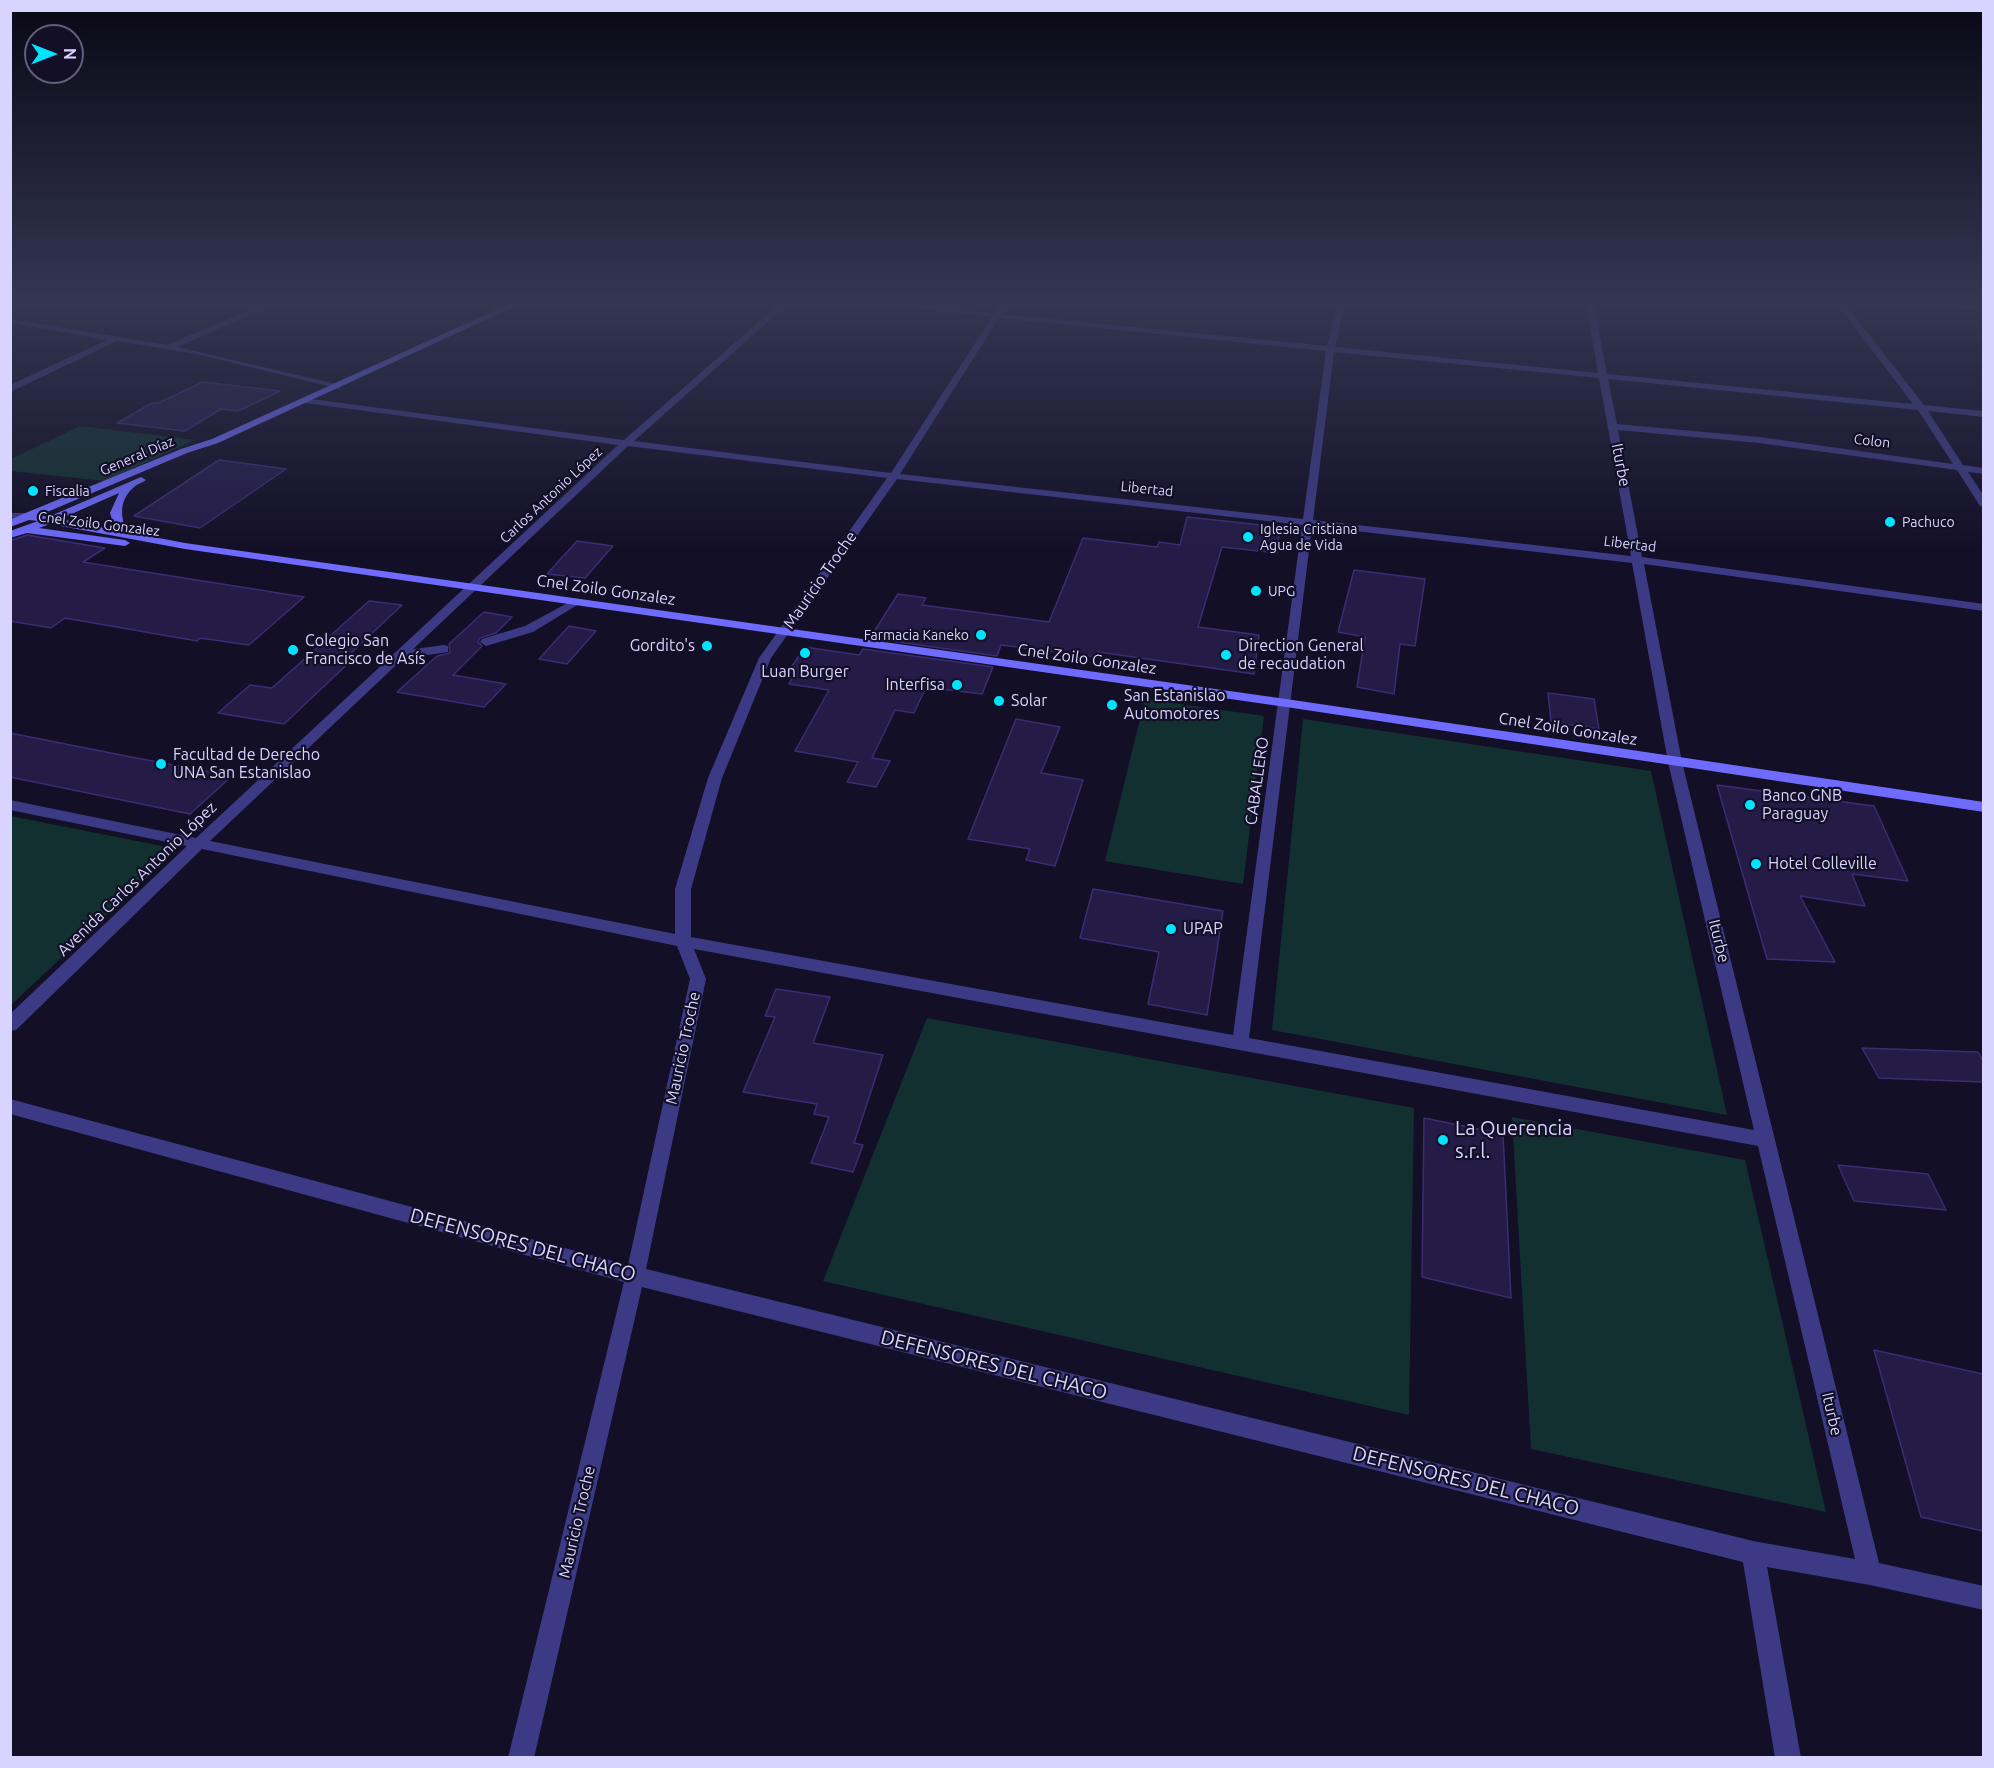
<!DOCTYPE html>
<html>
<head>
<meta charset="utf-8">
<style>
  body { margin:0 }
  #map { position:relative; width:1994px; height:1768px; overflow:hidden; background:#130f26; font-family:Ubuntu,sans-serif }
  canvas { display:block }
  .frame { position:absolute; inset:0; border:12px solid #d9d4ff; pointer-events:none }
  .north { position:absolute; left:24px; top:24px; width:60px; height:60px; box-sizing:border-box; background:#130f26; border:2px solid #625e7d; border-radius:50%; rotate:90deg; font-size:16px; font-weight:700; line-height:24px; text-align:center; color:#d9d4ff }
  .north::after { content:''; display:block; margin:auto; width:21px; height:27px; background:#00e5ff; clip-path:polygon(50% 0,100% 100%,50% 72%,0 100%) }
</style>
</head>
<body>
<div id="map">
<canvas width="1994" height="1768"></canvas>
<div class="frame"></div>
<div class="north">N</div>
</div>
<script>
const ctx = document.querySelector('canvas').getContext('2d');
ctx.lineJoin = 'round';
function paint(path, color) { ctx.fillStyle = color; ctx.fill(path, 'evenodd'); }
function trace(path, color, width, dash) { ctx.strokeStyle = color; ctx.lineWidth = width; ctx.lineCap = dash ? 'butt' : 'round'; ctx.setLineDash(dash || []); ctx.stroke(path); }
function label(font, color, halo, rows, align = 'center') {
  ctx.font = font + ' Ubuntu,sans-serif'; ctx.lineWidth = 4.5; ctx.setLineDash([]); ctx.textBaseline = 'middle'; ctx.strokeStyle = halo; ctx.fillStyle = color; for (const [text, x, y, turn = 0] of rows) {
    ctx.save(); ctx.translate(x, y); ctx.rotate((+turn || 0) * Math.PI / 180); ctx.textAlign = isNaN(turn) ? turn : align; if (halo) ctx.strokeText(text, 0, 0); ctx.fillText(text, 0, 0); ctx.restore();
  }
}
paint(new Path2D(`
  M80,426L195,440L105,481L11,471V459Z
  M1145,699L1264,716L1243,884L1105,861Z
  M1303,719L1651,771L1727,1115L1272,1030Z
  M11,816L177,849L11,1005L10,816Z
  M927,1018L1414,1108L1409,1415L823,1281Z
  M1512,1117L1745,1160L1826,1512L1531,1449Z`), '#12302f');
const building = new Path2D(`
  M203,382L280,391L238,411L221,409L185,431L117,423L152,403H158Z
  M219,460L286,469L200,528L134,516Z
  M1187,517L1280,527L1277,553L1222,547L1198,627L1259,635L1254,674L1098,652L1096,657L1001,645L997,656L870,638L898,594L926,598L922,605L1049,622L1083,538L1157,547L1159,542L1180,545Z
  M27,535L105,548L83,562L304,597L249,645L200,638L197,641L65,618L51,628L10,621V541Z
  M577,541L613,546L585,578L547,574Z
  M1354,570L1425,579L1415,646L1400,644L1394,694L1357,687L1365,637L1338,632Z
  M369,601L402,605L349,655L356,656L284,724L218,713L250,685L272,688Z
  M484,612L512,617L496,633L480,638L478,642L482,646L453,675L506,684L484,707L397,692L437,656L450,653L449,644Z
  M569,626L596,631L567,664L539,659Z
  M805,647L859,655L863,649L993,667L982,694L926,687L914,713L895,710L872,758L890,761L876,787L847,782L858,762L795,751L829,690L789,684L796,672H788Z
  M1548,693L1594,699L1599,729L1551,722Z
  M1016,719L1060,727L1041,773L1083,780L1055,866L1026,860L1030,849L968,839Z
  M10,733L126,756L232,776L190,814L10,777Z
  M1717,785L1874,806L1908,881L1852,874L1865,906L1800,896L1835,962L1767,959Z
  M1093,889L1223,911L1207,1015L1148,1004L1159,952L1080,938Z
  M776,989L830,997L813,1043L883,1055L854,1143L863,1145L853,1172L811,1163L829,1117L814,1114L817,1104L743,1092L775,1017L765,1016Z
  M1862,1048L1978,1052L1983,1061V1082L1879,1078Z
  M1424,1118L1503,1134L1511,1298L1422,1277Z
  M1838,1165L1928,1174L1946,1210L1854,1201Z
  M1874,1350L1983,1374V1531L1921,1517Z`);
paint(building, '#241b47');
trace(building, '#3b2d73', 1.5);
paint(new Path2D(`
  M575,599L579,600V604L533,632L486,646L480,642L482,639L525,626Z
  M444,645L448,646V652L400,659L394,655L400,651Z`), '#3d3a85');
paint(new Path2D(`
  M264,304H275L177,347L340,385V389L201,355L117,341L10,392V385L107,340L10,323V319L167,345Z
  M779,304H788L634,441L891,473L992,317L878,304H906L994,313L1000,304H1008L1002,314L1327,346L1337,304H1345L1335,347L1598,373L1586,304H1594L1607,374L1913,404L1837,304H1845L1924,405L1984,411V417L1928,411L1963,465L1984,468V474L1968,472L1984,496V507L1980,506L1957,470L1759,443L1618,430L1642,557L1984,604V611L1644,564L1682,762L1879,1563L1984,1586V1610L1870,1585L1767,1567L1801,1758H1775L1743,1562L642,1287L534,1758H508L624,1282L10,1114V1099L628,1265L690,979L677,946L202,849L16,1030L10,1031V1014L187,846L10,810V800L196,838L618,445L306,403L303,402V398L624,440ZM999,318L1326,351L1303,519L900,474ZM1334,352L1599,378L1631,556L1313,520ZM1608,379L1918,410L1953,464L1759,437L1617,424ZM628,446L887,478L759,658L708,778L675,889V934L210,841ZM897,479L1302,525L1233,1035L691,937V889L722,778L771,658ZM1312,526L1632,563L1668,762L1754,1130L1249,1038ZM694,949L1758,1146L1855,1559L1753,1541L646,1269L706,979Z
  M1927,304L1984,307V311L1931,306Z
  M10,513H27L32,516L27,519H10Z`), '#3d3a85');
paint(new Path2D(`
  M509,304H520L218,443L187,453L40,515L48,517L141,477L146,480C142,483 137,484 134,487C119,500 120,516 127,532L185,543L1286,699L1984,802V812L1286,707L185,549L50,524L39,528L125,540L130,543L125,546L27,533L10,538V531L38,521L29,520L10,527V520L23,514L181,449L212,439ZM119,493L110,513L115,530L60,519Z`), '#6f6bff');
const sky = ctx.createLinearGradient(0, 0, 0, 552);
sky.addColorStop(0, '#0a0815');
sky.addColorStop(0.55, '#333752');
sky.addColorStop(1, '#33375200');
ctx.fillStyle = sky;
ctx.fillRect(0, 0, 1994, 552);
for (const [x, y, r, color] of [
  [33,491,6,"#00e5ff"],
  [1890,522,6,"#00e5ff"],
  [1248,537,6,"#00e5ff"],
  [1256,591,6,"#00e5ff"],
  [981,635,6,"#00e5ff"],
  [707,646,6,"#00e5ff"],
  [293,650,6,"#00e5ff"],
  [805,653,6,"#00e5ff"],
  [1226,655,6,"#00e5ff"],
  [957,685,6,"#00e5ff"],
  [999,701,6,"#00e5ff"],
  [1112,705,6,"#00e5ff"],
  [161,764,6,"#00e5ff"],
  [1750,805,6,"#00e5ff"],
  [1756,864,6,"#00e5ff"],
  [1171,929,6,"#00e5ff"],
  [1443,1140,6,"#00e5ff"]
]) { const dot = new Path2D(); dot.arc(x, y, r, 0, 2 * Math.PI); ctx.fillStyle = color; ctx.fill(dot); trace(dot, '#130f26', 2); }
label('14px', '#d9d4ff', '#130f26', [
  ["Colon",1872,441,7],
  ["General Díaz",137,456,-23],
  ["Libertad",1147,489,6],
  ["Carlos Antonio López",551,495,-43],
  ["Cnel Zoilo Gonzalez",99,524,7],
  ["Libertad",1630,544,7]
]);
label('14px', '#d9d4ff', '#130f26', [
  ["Fiscalia",45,491],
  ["Pachuco",1902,522],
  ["Iglesia Cristiana",1260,529],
  ["Agua de Vida",1260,545],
  ["UPG",1268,591],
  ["Farmacia Kaneko",969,635,"right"]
], 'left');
label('16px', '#d9d4ff', '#130f26', [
  ["Iturbe",1621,465,79],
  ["Mauricio Troche",820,580,-55],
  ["Cnel Zoilo Gonzalez",606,590,8],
  ["Cnel Zoilo Gonzalez",1087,659,8],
  ["Cnel Zoilo Gonzalez",1568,729,9],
  ["CABALLERO",1257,781,-82],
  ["Avenida Carlos Antonio López",137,879,-44],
  ["Iturbe",1719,941,76],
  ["Mauricio Troche",683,1048,-78],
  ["Iturbe",1832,1414,77],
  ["Mauricio Troche",577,1522,-77]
]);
label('16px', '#d9d4ff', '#130f26', [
  ["Colegio San",305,641],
  ["Francisco de Asís",305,659],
  ["Gordito's",695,646,"right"],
  ["Direction General",1238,646],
  ["de recaudation",1238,664],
  ["Luan Burger",805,672,"center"],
  ["Interfisa",945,685,"right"],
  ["San Estanislao",1124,696],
  ["Automotores",1124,714],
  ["Solar",1011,701],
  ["Facultad de Derecho",173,755],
  ["UNA San Estanislao",173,773],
  ["Banco GNB",1762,796],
  ["Paraguay",1762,814],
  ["Hotel Colleville",1768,864],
  ["UPAP",1183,929]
], 'left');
label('20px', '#d9d4ff', '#130f26', [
  ["La Querencia",1455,1128],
  ["s.r.l.",1455,1151]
], 'left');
label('20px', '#d9d4ff', '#130f26', [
  ["DEFENSORES DEL CHACO",523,1245,15],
  ["DEFENSORES DEL CHACO",994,1365,14],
  ["DEFENSORES DEL CHACO",1466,1481,14]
]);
</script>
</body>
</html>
